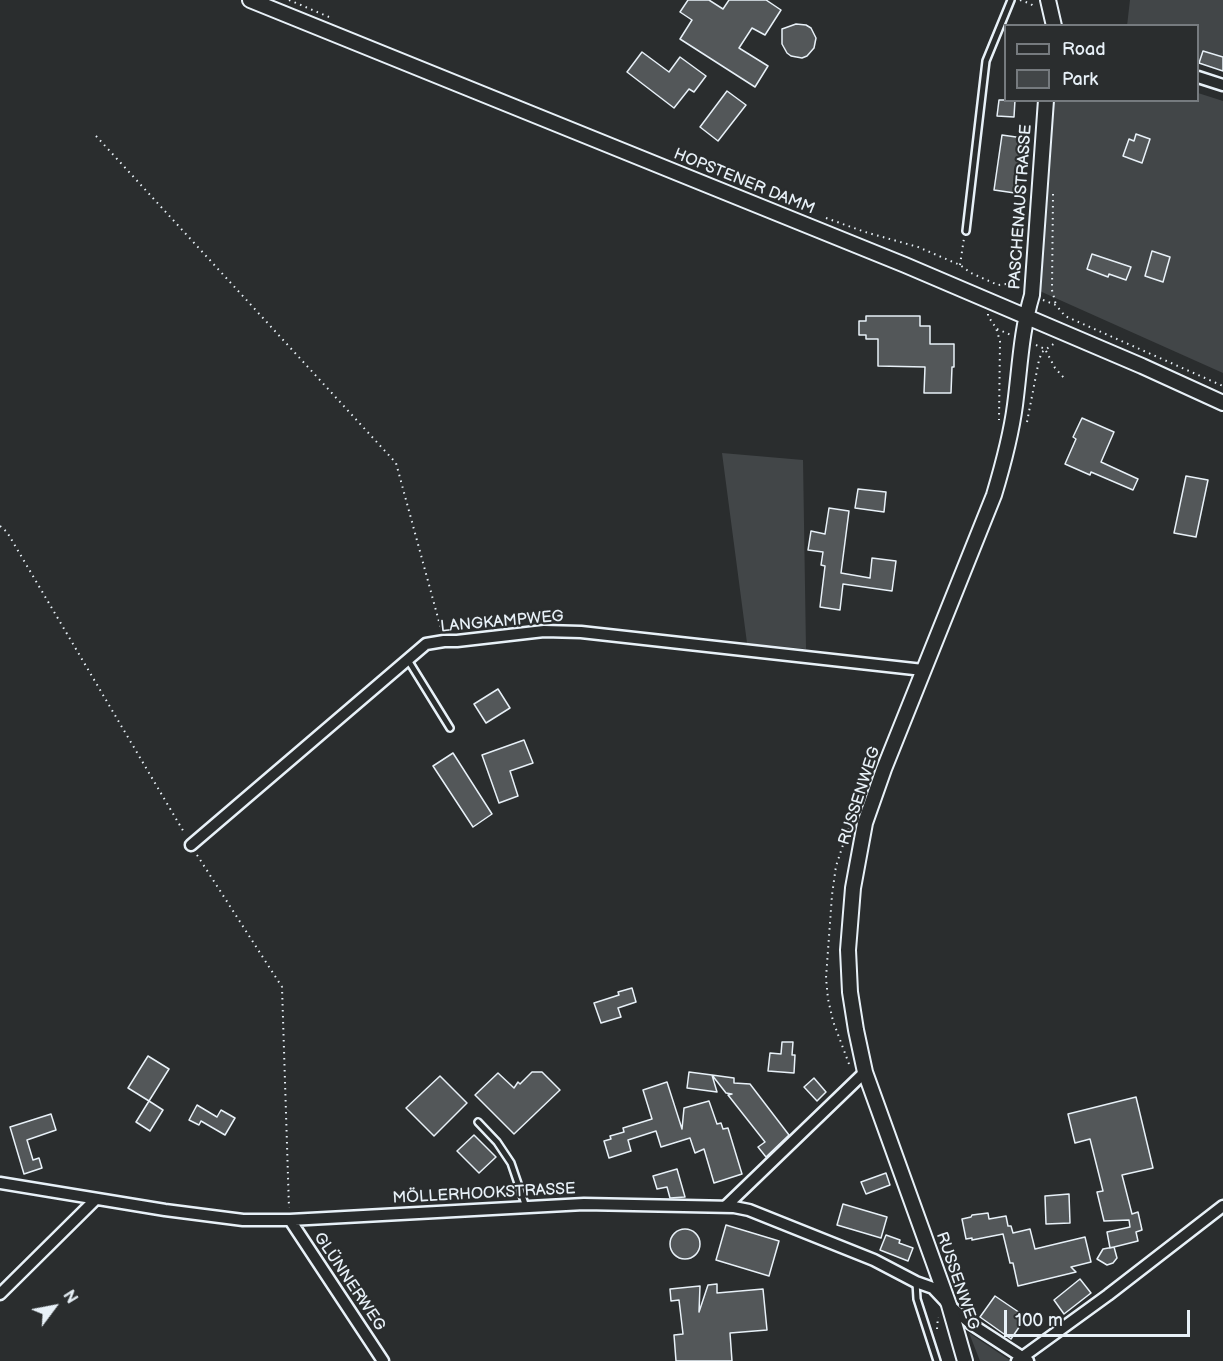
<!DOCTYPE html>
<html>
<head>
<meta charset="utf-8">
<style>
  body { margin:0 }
  #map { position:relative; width:1223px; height:1361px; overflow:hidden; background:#2a2d2e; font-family:"Balsamiq Sans",sans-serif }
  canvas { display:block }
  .legend { position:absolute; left:1004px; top:24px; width:195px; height:78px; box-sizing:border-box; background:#2a2d2e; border:2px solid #767b7f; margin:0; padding:8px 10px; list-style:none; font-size:18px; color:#e8f1f8 }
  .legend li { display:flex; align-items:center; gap:12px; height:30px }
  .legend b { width:30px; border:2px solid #767b7f }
  .north { position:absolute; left:24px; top:1277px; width:60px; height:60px; -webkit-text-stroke:4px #2a2d2e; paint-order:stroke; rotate:58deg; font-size:16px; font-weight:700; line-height:24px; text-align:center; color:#e8f1f8 }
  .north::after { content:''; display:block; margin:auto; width:21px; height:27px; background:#e8f1f8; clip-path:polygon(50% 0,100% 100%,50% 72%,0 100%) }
  .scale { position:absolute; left:1004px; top:1310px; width:186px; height:27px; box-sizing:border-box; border:3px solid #e8f1f8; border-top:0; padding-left:8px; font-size:18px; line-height:21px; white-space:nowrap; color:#e8f1f8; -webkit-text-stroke:4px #2a2d2e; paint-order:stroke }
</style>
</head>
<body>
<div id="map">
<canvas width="1223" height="1361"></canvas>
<ul class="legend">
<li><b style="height:8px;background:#2a2d2e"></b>Road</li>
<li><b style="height:16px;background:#424648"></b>Park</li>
</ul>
<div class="north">N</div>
<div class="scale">100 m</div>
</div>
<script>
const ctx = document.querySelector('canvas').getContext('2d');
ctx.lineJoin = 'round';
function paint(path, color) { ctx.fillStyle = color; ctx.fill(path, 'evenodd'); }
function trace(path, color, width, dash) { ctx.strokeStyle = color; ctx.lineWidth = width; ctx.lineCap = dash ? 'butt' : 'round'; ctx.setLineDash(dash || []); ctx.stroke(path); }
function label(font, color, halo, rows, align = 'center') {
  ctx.font = font + ' "Balsamiq Sans",sans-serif'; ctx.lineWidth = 4.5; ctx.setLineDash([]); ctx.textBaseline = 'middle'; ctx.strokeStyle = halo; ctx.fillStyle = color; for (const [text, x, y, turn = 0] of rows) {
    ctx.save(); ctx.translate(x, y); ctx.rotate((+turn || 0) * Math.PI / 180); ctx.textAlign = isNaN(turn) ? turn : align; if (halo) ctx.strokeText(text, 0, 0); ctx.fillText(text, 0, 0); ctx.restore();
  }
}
paint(new Path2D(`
  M1130,0H1223V71L1198,62V26H1127Z
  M1198,93L1223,101V373L1024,284L1039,101L1198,100Z
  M722,453L803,460L806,649L747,643Z
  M969,1333L1011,1361H980Z`), '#424648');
const building = new Path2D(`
  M688,0H709L723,9L729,0H766L781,10L765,35L752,28L739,48L768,66L755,87L680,39L692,20L680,12Z
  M796,24L806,25L811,28L816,38L814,48L807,56L802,58L791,56L787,53L782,44V29Z
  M1203,51L1223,57V71L1199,63Z
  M642,52L669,72L680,57L706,76L694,92L689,89L674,108L627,72Z
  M727,91L746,105L718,141L700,127Z
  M999,100H1015L1014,117L997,116Z
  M1136,134L1150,139L1142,163L1123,156L1129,139L1134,141Z
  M1002,135L1023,138L1015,193L994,190Z
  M1152,251L1170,257L1163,282L1145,276Z
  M1092,254L1131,267L1126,280L1109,274L1108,277L1087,269Z
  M866,316H920V326H930V344H954V367H952L951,393H924L925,367L878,366V339H866V335H859V321H866Z
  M1082,418L1114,432L1101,462L1138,479L1133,490L1091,472L1090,475L1065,464L1076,439L1073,437Z
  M1186,476L1208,480L1196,537L1174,533Z
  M858,489L886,492L884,512L855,508Z
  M829,508L849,511L841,573L870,578L872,558L896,561L892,591L843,584L840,610L820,607L825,566L821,565L823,552L808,550L811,531L825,534Z
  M498,689L510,708L486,723L474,704Z
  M524,740L533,763L510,771L518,796L499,803L482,755Z
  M453,753L492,814L473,827L433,766Z
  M632,988L636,1002L618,1008L621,1017L601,1023L594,1003L619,995L618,992Z
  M782,1042H793L792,1055H795L794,1073L768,1071L770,1053L781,1054Z
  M148,1056L169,1069L149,1101L128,1088Z
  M532,1072H542L560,1090L514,1134L475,1095L498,1073L514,1088L518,1082L520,1084Z
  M689,1072L712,1075L717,1092L687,1088Z
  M712,1075L734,1078V1083L750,1084L789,1135L766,1157L758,1147L765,1142L728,1095L732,1094L726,1093Z
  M440,1076L467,1103L434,1136L406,1108Z
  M814,1078L826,1092L817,1101L804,1087Z
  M667,1082L682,1129L684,1108L709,1101L717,1124L721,1123L723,1129L728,1128L742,1174L714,1183L704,1149L695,1153L690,1138L661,1147L656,1131L628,1140L631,1151L609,1158L604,1141L611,1139L610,1136L624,1132L623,1128L652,1119L643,1090Z
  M1136,1097L1153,1168L1122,1175L1132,1214L1138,1212L1142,1230L1136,1232L1138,1241L1110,1248L1107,1232L1130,1227L1129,1220L1104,1221L1097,1192L1103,1191L1090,1139L1075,1143L1068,1114Z
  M149,1101L163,1110L150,1131L136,1122Z
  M197,1105L217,1117L221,1110L235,1118L225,1135L201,1121L199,1125L189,1120Z
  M51,1114L56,1130L27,1140L33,1160L39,1158L42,1168L24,1174L10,1127Z
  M474,1135L496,1157L479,1173L457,1151Z
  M677,1169L685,1197L670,1198L667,1187L657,1189L653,1176Z
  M886,1173L890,1185L866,1194L861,1182Z
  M1069,1194L1070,1223L1046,1224L1045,1196Z
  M843,1204L887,1217L881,1238L837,1225Z
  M988,1213L989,1219L1006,1216L1008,1226H1011L1013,1233L1030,1229L1035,1249L1085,1237L1091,1262L1071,1267L1076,1272L1018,1286L1013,1263H1010L1003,1234L972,1240V1238L966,1239L962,1219L971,1217L972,1215Z
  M726,1225L779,1241L769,1276L716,1260Z
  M670 1244a15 15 0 1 1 30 0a15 15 0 1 1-30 0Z
  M886,1235L900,1240L899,1243L913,1248L908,1261L880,1250Z
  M1114,1247L1117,1258L1113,1263L1107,1265L1097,1259L1103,1249Z
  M1080,1279L1091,1293L1064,1314L1054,1300Z
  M717,1284V1293L763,1289L767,1330L730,1333L732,1361H676L674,1335L683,1334L679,1300L671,1301L670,1289L700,1286L699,1312L708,1285Z
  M995,1296L1026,1317L1011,1339L980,1317Z`);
paint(building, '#535759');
trace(building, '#e8f1f8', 1.5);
const lane = new Path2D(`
  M966,231L986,61L1011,0
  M408,660L450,728
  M478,1122L497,1142L511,1163L526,1207
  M916,1282L917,1299L937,1361`);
const street = new Path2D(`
  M1198,77L1223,85
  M191,845L426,644L444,641H457L544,631L581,632L923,670
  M0,1183L165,1210L243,1220H290L584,1204L734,1207L749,1210L874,1260L916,1282L933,1288L949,1305L971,1324L1028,1361
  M726,1206L865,1072
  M290,1220L383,1361
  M0,1294L96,1199
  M1017,1361L1108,1295L1223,1206`);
const secondary = new Path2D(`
  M250,0L905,265L1142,366L1223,403
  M1048,0L1054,26
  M965,1361L949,1305L865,1072L856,1030L850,992L848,950L853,888L865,823L884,769L994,495C1003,465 1011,436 1015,405C1020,367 1021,332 1032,295L1046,100`);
trace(lane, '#e8f1f8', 10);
trace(street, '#e8f1f8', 15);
trace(secondary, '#e8f1f8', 18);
trace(new Path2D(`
  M289,0L329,17
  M1020,0L1031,4L1035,8
  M96,136L396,463L441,629
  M1053,194L1052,290L1056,305
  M826,218L865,232L918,247L960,265L971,273L998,285L1007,284L1019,289
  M960,265L964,238
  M1043,300L1056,305L1065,316L1223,386
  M988,314V316L996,328L1000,341L999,420
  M997,329L1011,335
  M1036,345L1045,349L1055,368L1064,378
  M1027,422L1039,360L1042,352L1055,343
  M0,526L7,532L185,834
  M197,855L282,987L289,1208
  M849,1064L833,1021L828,999L826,978L832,895L836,866L852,818
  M937,1329L938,1317`), '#e8f1f8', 2, [1.5, 4.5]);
trace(lane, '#2a2d2e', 5);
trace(street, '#2a2d2e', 10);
trace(secondary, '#2a2d2e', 14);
label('16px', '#e8f1f8', '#2a2d2e', [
  ["HOPSTENER DAMM",744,182,22],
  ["PASCHENAUSTRASSE",1021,207,-86],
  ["LANGKAMPWEG",502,622,-5],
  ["RUSSENWEG",860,796,-72],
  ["MÖLLERHOOKSTRASSE",484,1194,-3],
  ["RUSSENWEG",957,1281,71],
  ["GLÜNNERWEG",349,1282,56]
]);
</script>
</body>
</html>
